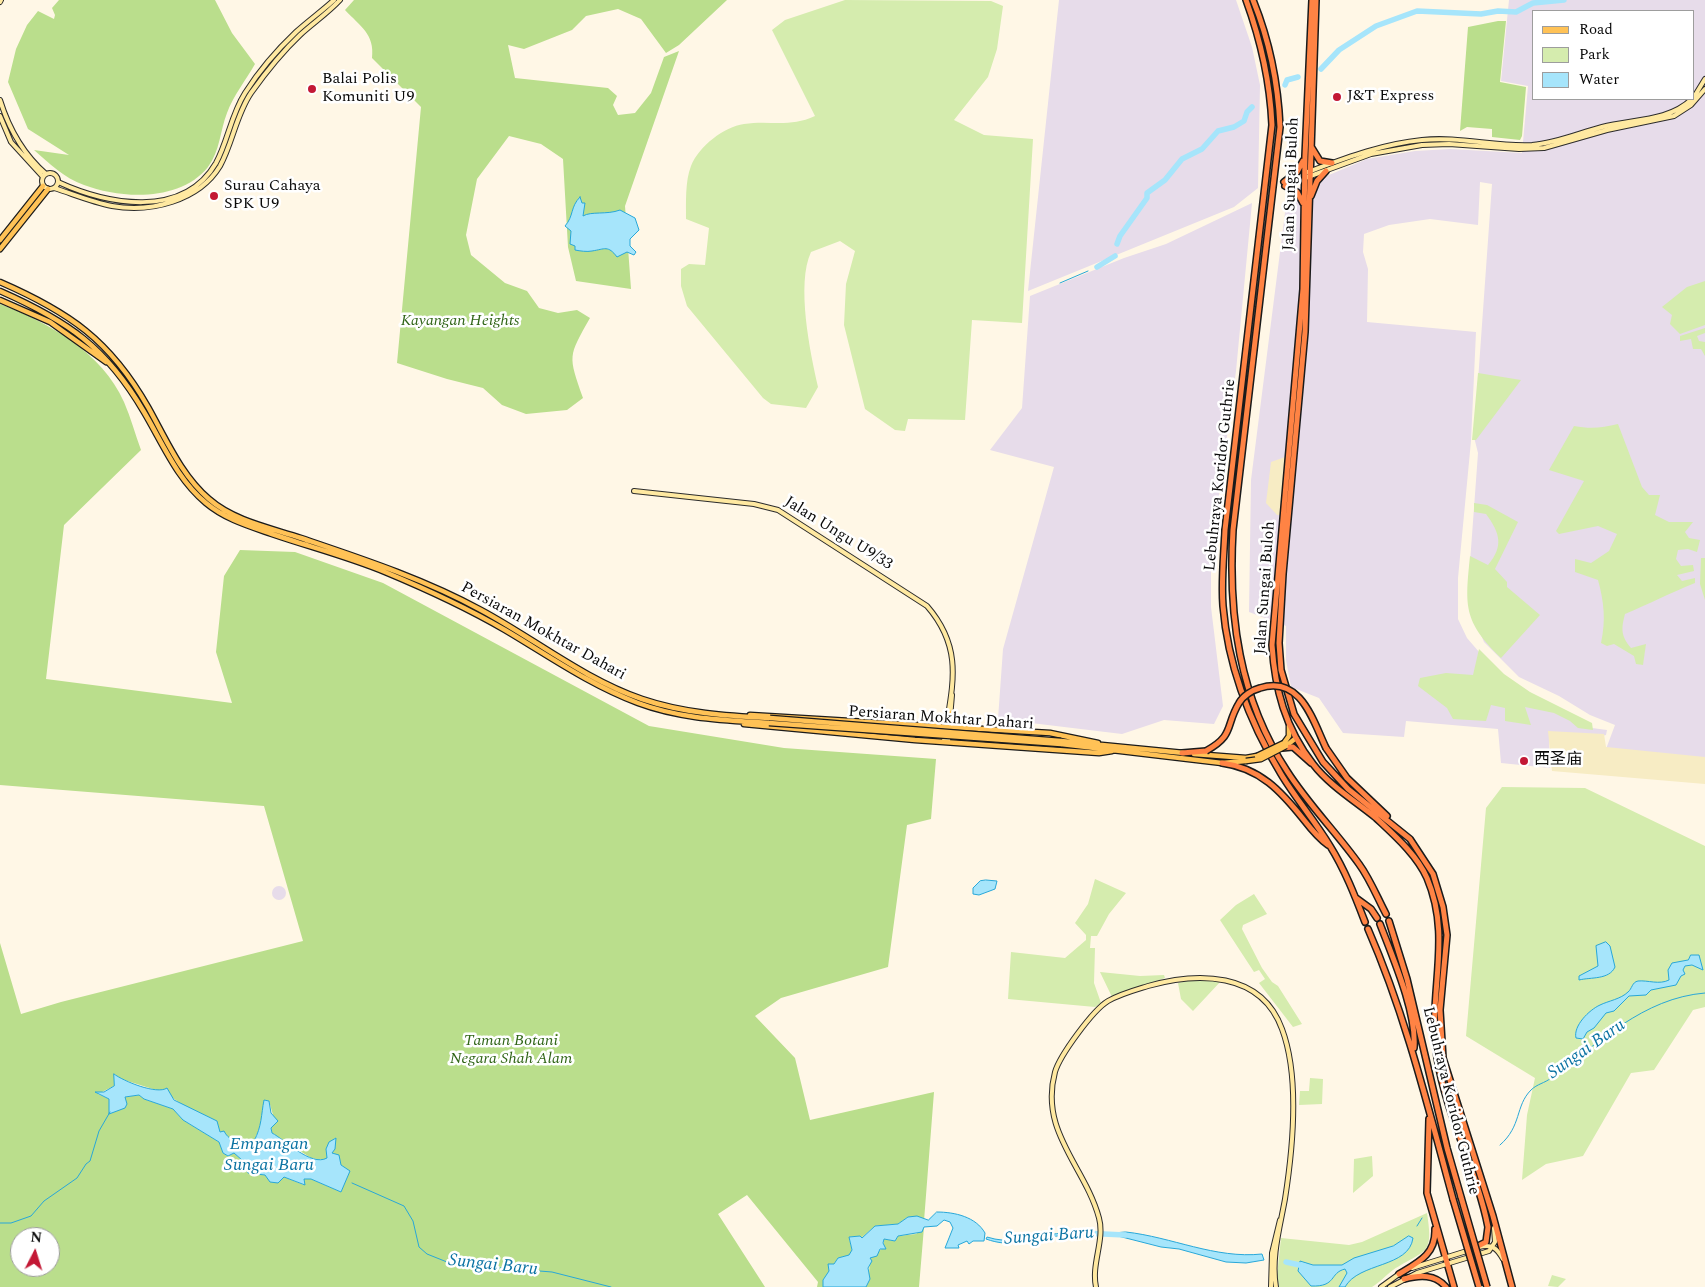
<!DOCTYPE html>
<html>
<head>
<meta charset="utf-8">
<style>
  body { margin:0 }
  #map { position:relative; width:1705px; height:1287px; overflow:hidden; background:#fff7e6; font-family:Spectral,serif }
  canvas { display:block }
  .legend { position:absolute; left:1532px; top:10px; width:162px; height:90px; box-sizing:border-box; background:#fff; border:1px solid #9d9d9d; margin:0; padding:6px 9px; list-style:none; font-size:15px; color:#0a0a0a }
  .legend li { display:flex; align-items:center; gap:10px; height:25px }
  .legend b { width:25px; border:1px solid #9d9d9d }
  .north { position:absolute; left:10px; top:1227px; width:50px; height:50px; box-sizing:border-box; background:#fff; border:1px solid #9d9d9d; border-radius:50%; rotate:5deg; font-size:14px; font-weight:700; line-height:20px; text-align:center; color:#0a0a0a }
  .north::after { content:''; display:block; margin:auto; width:18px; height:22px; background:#c31835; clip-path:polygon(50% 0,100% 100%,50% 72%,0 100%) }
</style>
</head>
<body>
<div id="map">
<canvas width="1705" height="1287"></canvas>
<ul class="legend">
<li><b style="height:6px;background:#ffc256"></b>Road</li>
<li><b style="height:14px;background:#d5ecae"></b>Park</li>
<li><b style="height:14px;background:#a6e5fb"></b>Water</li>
</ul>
<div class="north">N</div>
</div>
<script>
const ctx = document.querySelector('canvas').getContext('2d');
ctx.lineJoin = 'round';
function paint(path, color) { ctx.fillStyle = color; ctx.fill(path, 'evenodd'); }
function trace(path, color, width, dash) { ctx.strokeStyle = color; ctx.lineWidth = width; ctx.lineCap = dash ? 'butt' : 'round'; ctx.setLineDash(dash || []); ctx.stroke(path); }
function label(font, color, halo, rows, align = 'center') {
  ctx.font = font + ' Spectral,"Noto Sans SC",serif'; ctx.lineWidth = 5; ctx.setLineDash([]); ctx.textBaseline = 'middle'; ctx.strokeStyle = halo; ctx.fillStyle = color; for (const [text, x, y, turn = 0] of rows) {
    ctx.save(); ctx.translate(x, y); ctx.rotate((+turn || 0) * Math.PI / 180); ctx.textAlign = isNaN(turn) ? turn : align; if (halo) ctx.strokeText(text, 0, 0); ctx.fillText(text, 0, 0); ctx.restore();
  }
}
paint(new Path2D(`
  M1059,0H1236L1252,47L1260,85L1258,188L1234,207L1028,291Z
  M1509,0H1705V768L1606,749L1615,725L1590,715L1559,696L1519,677L1484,642L1473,616L1468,590L1478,453L1474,437L1492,184L1480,182L1478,225L1430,219L1389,225L1364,234L1363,252L1368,269L1367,322L1476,332L1471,441L1458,578V619L1467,638L1498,674L1592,728L1607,730L1606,735L1590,739L1549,737L1550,768L1501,763L1498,729L1406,721L1404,737L1343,733L1319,698L1291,687L1286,660V626L1249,612L1251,480L1287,197L1298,188L1367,159L1415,151L1450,149L1522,153L1528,86L1501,81ZM1534,11H1694V99H1534Z
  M1252,203L1236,371L1211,553V607L1223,706L1214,724L1164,720L1122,734L998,719L1003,649L1054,467L990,450L1022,408L1030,296L1124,258L1166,244Z
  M272 893a7 7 0 1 1 14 0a7 7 0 1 1-14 0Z`), '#e7dcea');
paint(new Path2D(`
  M1285,457L1280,515H1277L1266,503L1271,462Z
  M1548,731L1604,734L1606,747L1705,757V784L1552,771Z`), '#f7ecc4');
paint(new Path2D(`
  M845,0L991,1L1003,6L997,49L988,77L954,120L984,135L1033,139L1022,323L972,320L965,420L908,419L905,431L895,430L865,409L844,325L846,284L855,251L840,241L811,252C796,284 810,352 818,387L806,408L771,404L763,398L687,306L681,286V269L689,264L705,265L709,228L686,219C686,203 685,181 691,166C699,146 724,127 744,124C770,120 789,128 815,116L772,30L785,20Z
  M1705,281V325L1680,334L1670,324L1672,315L1662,307L1687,287Z
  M1705,328V333L1697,336L1699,341L1705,342V356L1701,349H1693L1691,339L1680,341V336Z
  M1478,373L1521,380L1476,440H1472Z
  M1618,424L1642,487L1649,495H1660L1655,515L1669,522H1693L1685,532L1689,538L1700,540L1697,552L1688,549L1678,550L1676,559L1681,566L1693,565L1694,571L1677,575L1682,581L1695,578V583C1670,593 1649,604 1625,614C1621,629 1621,636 1631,648L1646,644L1643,665L1636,664L1634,656L1614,644L1607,646L1601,643C1606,620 1604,602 1598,580L1575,572V559L1591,563L1609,551L1617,534L1598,526L1559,534L1556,531L1584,481L1549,470L1574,426C1590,429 1602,428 1618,424Z
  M1474,503L1487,505L1518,522L1495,569L1507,582V587L1540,615L1501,658C1463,621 1465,606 1470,556L1488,565C1504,546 1500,533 1486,514L1474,512Z
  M1701,558H1705V600L1700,584Z
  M1479,649L1504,674L1530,692L1592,723L1593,730L1578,728L1570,721L1554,713L1525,707L1531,725L1505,721V708L1491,705L1486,721L1453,719L1447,708L1418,686L1420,678L1446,673L1473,675Z
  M1502,787L1585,788L1705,846V1007L1693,1010L1654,1070L1631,1073L1583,1156L1546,1164L1522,1180L1527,1115L1535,1078L1466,1036L1486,808Z
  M1095,879L1126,893L1109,914L1097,936H1091L1090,948H1095L1094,983L1101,1003L1095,1007L1008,999L1011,952L1065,958L1086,940V935L1075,923L1088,904Z
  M1254,894L1267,914L1243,925L1242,929L1262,968L1272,982L1278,986L1302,1024L1293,1027L1259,983L1265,979L1259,970L1254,972L1220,920L1236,905Z
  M1100,972L1140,976L1164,975L1165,978L1112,997Z
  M1192,980L1221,981L1193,1011L1181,999L1178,983Z
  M1310,1078L1323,1079L1322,1104L1299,1105L1300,1091H1309Z
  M1372,1156L1373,1176L1353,1193L1354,1159Z
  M1427,1213C1434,1257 1425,1249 1393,1270C1386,1275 1379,1283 1372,1287C1362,1287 1295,1287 1279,1287L1277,1276L1281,1238L1349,1245L1362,1242Z
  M1552,1275L1566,1279L1558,1287L1548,1286Z`), '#d5ecae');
paint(new Path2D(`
  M59,0H215L232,33L255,64C246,80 233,96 227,113C220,131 220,151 208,167C180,202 121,199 84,185C64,178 49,163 34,150L69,155L28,129L8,82L16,49L27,25L38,11L54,19L55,15L52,8Z
  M354,0H727L679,45L666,53L641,19L618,9L586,16L572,30L524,49L508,45L515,78L608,88L617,96L613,105L618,115L635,113L651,93L664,57L679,51L625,206L631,289L576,281L568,247L563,159L541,144L509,136L477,179L466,235L471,255L505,283L527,291L539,308L558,313L577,310L590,318C568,357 568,355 583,398L567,410L526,414L502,405L483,388L447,379L397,363L421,107L372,58C375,34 360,26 345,10Z
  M1498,21H1506L1500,82L1526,87L1522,136L1520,140L1492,137V129L1467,127L1460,131L1468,27Z
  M0,304C49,323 102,352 124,402C131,418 135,434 141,450L64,525L46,679L232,703L216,652L224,576L240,550L295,552L383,583L649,726L784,748L936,759L931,819L907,825L888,967L781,998L755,1016L795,1058L810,1120L934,1092L924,1221L908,1217L898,1224L875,1226L861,1238L860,1236L849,1237L852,1251L850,1255L838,1258L823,1280V1287H817L818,1282L747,1195L718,1214L765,1287H0V943L21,1014L61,1002L303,941L264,806L0,785ZM114,1074L121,1079L159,1091H163L232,1140L243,1142L254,1141L263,1120L264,1100L269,1101L273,1115L271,1128L272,1133L311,1158L323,1160L328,1158L326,1149L335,1138L332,1153L341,1165L349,1171L341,1192L311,1179H304V1185L284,1177L248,1173L242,1160L234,1153L228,1156L223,1153L219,1142L183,1120L173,1109L144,1099L139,1095L124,1097L110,1114L109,1099L98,1094L114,1086ZM20,1237H50V1267H20Z
  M924,1227L919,1287H866C870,1276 869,1269 870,1258L883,1248L884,1239L895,1241L898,1236L916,1234Z`), '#bade8c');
const water = new Path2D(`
  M580,197L582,203H585L583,216C591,211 607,215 620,210L635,218L639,230L630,239V246L636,252L634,255L627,252L617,257C608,245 605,249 592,251C587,252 580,251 575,250V246L570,244L571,231L565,226C574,216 570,207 580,197Z
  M986,880L997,881L995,889L979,895L973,894V888L980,881Z
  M1606,942L1610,946L1615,967C1609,980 1591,977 1579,980V976L1598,966L1596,946Z
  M1691,955H1699L1703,970L1692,965L1685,966L1683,970L1685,974L1681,976L1676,985L1651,990L1646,995L1629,996L1614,1011L1606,1013L1594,1028L1587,1032L1583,1039L1576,1038C1573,1026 1589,1010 1600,1005C1608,1001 1621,999 1628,992C1632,989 1632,982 1638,981C1648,980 1659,985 1669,980L1668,970L1672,963L1688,960Z
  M114,1074C123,1081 157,1095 167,1088L174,1100L217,1121L220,1132L224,1131C230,1143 242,1143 254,1141C262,1126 261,1115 264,1100L269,1101L271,1113L278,1121L271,1128L272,1133C284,1139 311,1167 327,1158L326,1149L329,1142L336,1138L335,1149L332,1153L339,1155L341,1165L350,1171L341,1192L311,1179H304L305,1185L284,1177L278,1183L270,1182L265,1175L248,1173L242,1160L234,1153L228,1156L223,1153L219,1142L183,1120L173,1109L144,1099L139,1095L125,1097L127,1104L125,1108L109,1114V1099L95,1092H104L114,1086Z
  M937,1212C955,1212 976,1217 985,1233L984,1241H973L969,1244L967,1241L958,1245L959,1248H945L953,1228L950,1222L944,1220L937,1226L924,1227L922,1232L898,1236L895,1241L884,1239L883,1243L886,1249H880L877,1256L870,1258L872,1261L868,1268L870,1279L866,1287H823V1280L829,1271L828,1264H834L838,1258L849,1255L852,1250L849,1237L860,1236L862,1238L875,1226L898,1224L908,1217L917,1216L928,1220Z
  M1089,1232V1234C1076,1235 1062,1235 1049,1237C1024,1240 1011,1248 986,1239L987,1237C1009,1244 1024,1238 1046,1235C1060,1233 1075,1232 1089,1232Z
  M1126,1232C1172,1237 1215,1259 1262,1254L1264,1260L1246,1263L1226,1262L1179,1249L1161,1247L1118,1236V1233Z
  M1409,1236L1413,1238C1409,1268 1359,1262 1345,1287H1339L1347,1273L1345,1269C1329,1273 1337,1287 1311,1286L1298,1271L1300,1261L1313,1265H1342L1354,1258L1393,1246Z`);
paint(water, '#a6e5fb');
trace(water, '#28a7d8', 1);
trace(new Path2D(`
  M1060,283L1088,271
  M1500,1145C1522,1126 1515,1106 1531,1090C1537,1084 1545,1083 1551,1078C1599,1043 1643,998 1705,993
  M352,1183L404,1206L413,1221L419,1247L427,1254L452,1264L552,1272L611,1287
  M0,1223H11L31,1216L44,1201L77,1178L86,1164L90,1161L99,1131L110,1112
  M1417,1226L1422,1218`), '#28a7d8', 1);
trace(new Path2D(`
  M1321,69L1339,50L1376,26L1417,11L1481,14L1498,11L1516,12L1533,3L1564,0
  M1285,85L1287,80L1298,77
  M1117,244L1120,236L1147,198V193L1165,180L1182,159L1202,149L1218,131L1234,127L1244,121L1247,112L1252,107
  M1097,267L1115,256
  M1082,1233L1125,1235
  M1286,1262L1304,1266`), '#a6e5fb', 5.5);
const secondary = new Path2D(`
  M0,2L1,0
  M1694,97L1705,79
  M0,100C9,129 23,154 46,174
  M0,116L11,142L43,177
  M1305,173C1343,159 1381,144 1422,140C1459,136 1496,147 1532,145C1557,143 1579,133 1602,127C1632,119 1668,122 1692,99
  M42 181a8 8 0 1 1 16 0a8 8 0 1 1-16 0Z
  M1305,178L1371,154L1422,145L1449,144L1519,149L1544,148L1607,130L1674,116L1691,105L1705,89
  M58,182C106,204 183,220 216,163C228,141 231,115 245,93C259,71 277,50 296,32C308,21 322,11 334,0
  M54,188C73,194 92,202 112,206C150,213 199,201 220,166C233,142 236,115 251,93C266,72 282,52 300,35C313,23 328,13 340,0
  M634,491L754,504L778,510L927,606C966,651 951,689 944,741
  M948,741L952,695
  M1479,1247C1492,1244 1497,1248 1503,1259
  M1412,1268L1470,1250
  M1096,1287C1091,1264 1105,1240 1099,1218C1085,1166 1039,1132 1055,1072C1060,1055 1093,1010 1108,1001C1120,994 1135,990 1148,986C1197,972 1261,971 1282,1029C1300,1077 1293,1148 1285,1199C1280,1227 1271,1258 1276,1287
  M1271,1287L1272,1253L1280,1220
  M1381,1287L1399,1274
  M1390,1287L1417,1273L1489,1251L1495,1242L1494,1228`);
const primary = new Path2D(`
  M0,240L43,186
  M0,249L48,189
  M0,282C69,312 110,340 148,407C166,439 181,475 209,499C234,521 271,528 301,538C363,559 424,579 481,610C535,639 584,679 642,699C683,713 727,716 770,718
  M0,291C68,321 106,347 144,412C163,444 177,479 206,503C225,519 249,526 272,534C310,547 349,557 385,572C426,589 467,608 505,630C549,656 590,685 638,703C681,719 724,720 769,723
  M0,300L50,322L106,362
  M951,713L959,724L964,726
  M750,715L1050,733L1098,743
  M744,724L915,740L1099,753L1112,751
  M933,725L939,723L948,714
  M1061,741L1184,753
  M1284,743L1289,736V726
  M1061,744L1222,763L1246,761
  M1286,746L1296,738
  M1194,754L1246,758L1257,756`);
const highway = new Path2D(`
  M1246,0C1261,41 1270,81 1272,125L1225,530C1224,555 1221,581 1223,606C1228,666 1250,723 1281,774C1296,799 1315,821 1330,846C1345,870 1355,896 1365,922
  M1253,0C1270,42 1278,82 1280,127L1233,530C1228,615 1239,698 1287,771C1308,804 1336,832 1359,864C1370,879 1377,897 1386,914
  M1312,0L1305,156L1303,289L1272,645C1275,689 1285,728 1313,764C1329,785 1355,801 1376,818C1394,835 1417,855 1427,878C1453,939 1427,994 1437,1057C1446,1116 1477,1170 1488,1227L1486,1242L1470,1250
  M1316,0L1305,332L1283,574L1279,643L1281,670L1294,714L1323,762L1348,789L1410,839L1433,874L1443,907L1447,935L1440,1010L1443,1058L1493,1216L1512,1287
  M1312,148L1320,161L1332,163
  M1284,182L1297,172L1303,161
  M1285,186L1297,192L1303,203
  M1311,196L1317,181L1326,171
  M1282,748L1293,747L1311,763
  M1326,748L1347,778L1387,816
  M1182,753L1206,751
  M1222,763C1260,768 1281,791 1304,820C1311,829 1318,838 1328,845
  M1356,898L1371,909L1377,918
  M1389,921L1407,979L1447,1148L1461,1197
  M1380,924C1393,958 1417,1013 1414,1048
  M1368,929C1406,1016 1428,1107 1453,1199
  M1429,1119L1427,1193L1454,1287
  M1399,1274C1419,1262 1436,1254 1435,1229
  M1404,1279C1420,1275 1435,1274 1446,1287`);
trace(secondary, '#2c2c2c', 6);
trace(primary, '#1b1b1b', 7);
trace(highway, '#1b1b1b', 8);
trace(secondary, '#ffe9a1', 4);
trace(primary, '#ffc256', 4.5);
trace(highway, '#ff8344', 5);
const primaryBridge = new Path2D(`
  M770,718L1061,741
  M769,723L1061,744
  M1257,756L1284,743
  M1246,761L1261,759L1286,746`);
const highwayBridge = new Path2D(`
  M1206,751C1235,735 1225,726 1239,703C1243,696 1252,690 1260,688C1301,675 1313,721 1326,748
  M1461,1197L1487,1287
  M1453,1199L1479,1287`);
trace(primaryBridge, '#1b1b1b', 7, []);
trace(highwayBridge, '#1b1b1b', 8, []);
trace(primaryBridge, '#ffc256', 4.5);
trace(highwayBridge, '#ff8344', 5);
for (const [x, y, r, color] of [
  [312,89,5,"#c31835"],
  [1337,97,5,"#c31835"],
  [214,196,5,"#c31835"],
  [1524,761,5,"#c31835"]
]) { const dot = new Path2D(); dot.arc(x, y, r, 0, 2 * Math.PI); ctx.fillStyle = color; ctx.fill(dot); trace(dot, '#fff', 2); }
label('16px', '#0a0a0a', '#fff', [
  ["Balai Polis",322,80],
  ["Komuniti U9",322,98],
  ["J&T Express",1347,97],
  ["Surau Cahaya",224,187],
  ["SPK U9",224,205],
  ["西圣庙",1534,761]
], 'left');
label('16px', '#0a0a0a', '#fff', [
  ["Jalan Sungai Buloh",1292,184,-88],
  ["Lebuhraya Koridor Guthrie",1221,475,-84],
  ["Jalan Ungu U9/33",838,534,32],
  ["Jalan Sungai Buloh",1266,588,-86],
  ["Persiaran Mokhtar Dahari",543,632,29],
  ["Persiaran Mokhtar Dahari",941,719,4],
  ["Lebuhraya Koridor Guthrie",1450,1101,76]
]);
label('italic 16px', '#306517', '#fff', [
  ["Kayangan Heights",460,322],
  ["Taman Botani",511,1042],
  ["Negara Shah Alam",511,1060]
]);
label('italic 18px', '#0b73a3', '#fff', [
  ["Sungai Baru",1587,1050,-35],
  ["Empangan",269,1145],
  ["Sungai Baru",269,1166],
  ["Sungai Baru",1049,1237,-4],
  ["Sungai Baru",493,1266,6]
]);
</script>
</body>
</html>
